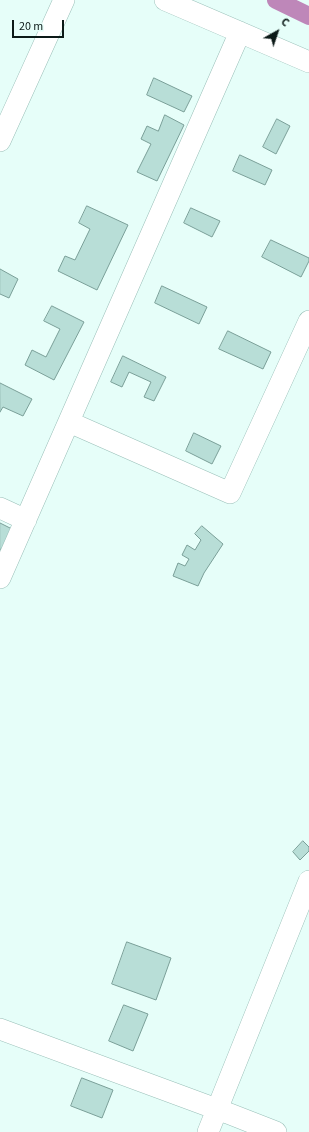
<!DOCTYPE html>
<html>
<head>
<meta charset="utf-8">
<style>
  body { margin:0 }
  #map { position:relative; width:309px; height:1132px; overflow:hidden; background:#e6fef9; font-family:"Source Sans 3",sans-serif }
  canvas { display:block }
  .north { position:absolute; left:257px; top:12px; width:40px; height:40px; -webkit-text-stroke:3px #e6fef9; paint-order:stroke; rotate:40deg; font-size:11px; font-weight:700; line-height:16px; text-align:center; color:#0c1a18 }
  .north::after { content:''; display:block; margin:auto; width:14px; height:18px; background:#0c1a18; clip-path:polygon(50% 0,100% 100%,50% 72%,0 100%) }
  .scale { position:absolute; left:12px; top:20px; width:52px; height:18px; box-sizing:border-box; border:2px solid #0c1a18; border-top:0; padding-left:5px; font-size:12px; line-height:14px; white-space:nowrap; color:#0c1a18; -webkit-text-stroke:3px #e6fef9; paint-order:stroke }
</style>
</head>
<body>
<div id="map">
<canvas width="309" height="1132"></canvas>
<div class="north">С</div>
<div class="scale">20 m</div>
</div>
<script>
const ctx = document.querySelector('canvas').getContext('2d');
ctx.lineJoin = 'round';
function trace(path, color, width, dash) { ctx.strokeStyle = color; ctx.lineWidth = width; ctx.lineCap = dash ? 'butt' : 'round'; ctx.setLineDash(dash || []); ctx.stroke(path); }
function paint(path, color) { ctx.fillStyle = color; ctx.fill(path, 'evenodd'); }
trace(new Path2D(`
  M276,0L309,16`), '#be87b9', 18);
const building = new Path2D(`
  M154,78L192,96L184,112L147,95Z
  M165,115L184,125L157,181L137,172L151,144L141,139L147,126L158,131Z
  M277,119L290,126L276,154L263,147Z
  M240,155L272,170L265,185L233,171Z
  M87,206L128,225L97,290L58,271L65,256L75,260L90,229L79,223Z
  M191,208L220,221L212,237L184,223Z
  M271,240L309,258V261L301,277L262,257Z
  M0,269L18,279L9,298L0,294Z
  M162,286L207,307L199,324L155,303Z
  M52,306L84,322L54,380L25,365L32,350L46,357L60,329L44,321Z
  M228,331L271,352L263,369L219,349Z
  M123,356L166,377L154,401L144,397L151,382L129,372L122,387L111,382Z
  M0,383L32,399L23,416L3,407L0,412Z
  M194,433L221,446L212,464L186,451Z
  M0,523L12,529L2,550L0,549Z
  M202,526L223,544L204,573L198,586L173,576L178,563L185,566L189,559L182,555L187,545L195,550L201,540L195,534Z
  M303,841L309,847V851L300,860L293,852Z
  M127,942L171,958L156,1000L112,984Z
  M124,1005L148,1014L133,1051L109,1041Z
  M82,1078L113,1090L102,1118L71,1106Z`);
paint(building, '#b8ded7');
trace(building, '#7a9f98', 1);
const minor = new Path2D(`
  M165,0L309,62
  M0,141L64,0
  M69,422L230,493L309,321
  M0,508L26,520
  M0,578L240,32
  M0,1029L230,1114L276,1132
  M208,1132L309,881`);
trace(minor, '#99bfb8', 22);
trace(minor, '#fff', 21);
</script>
</body>
</html>
